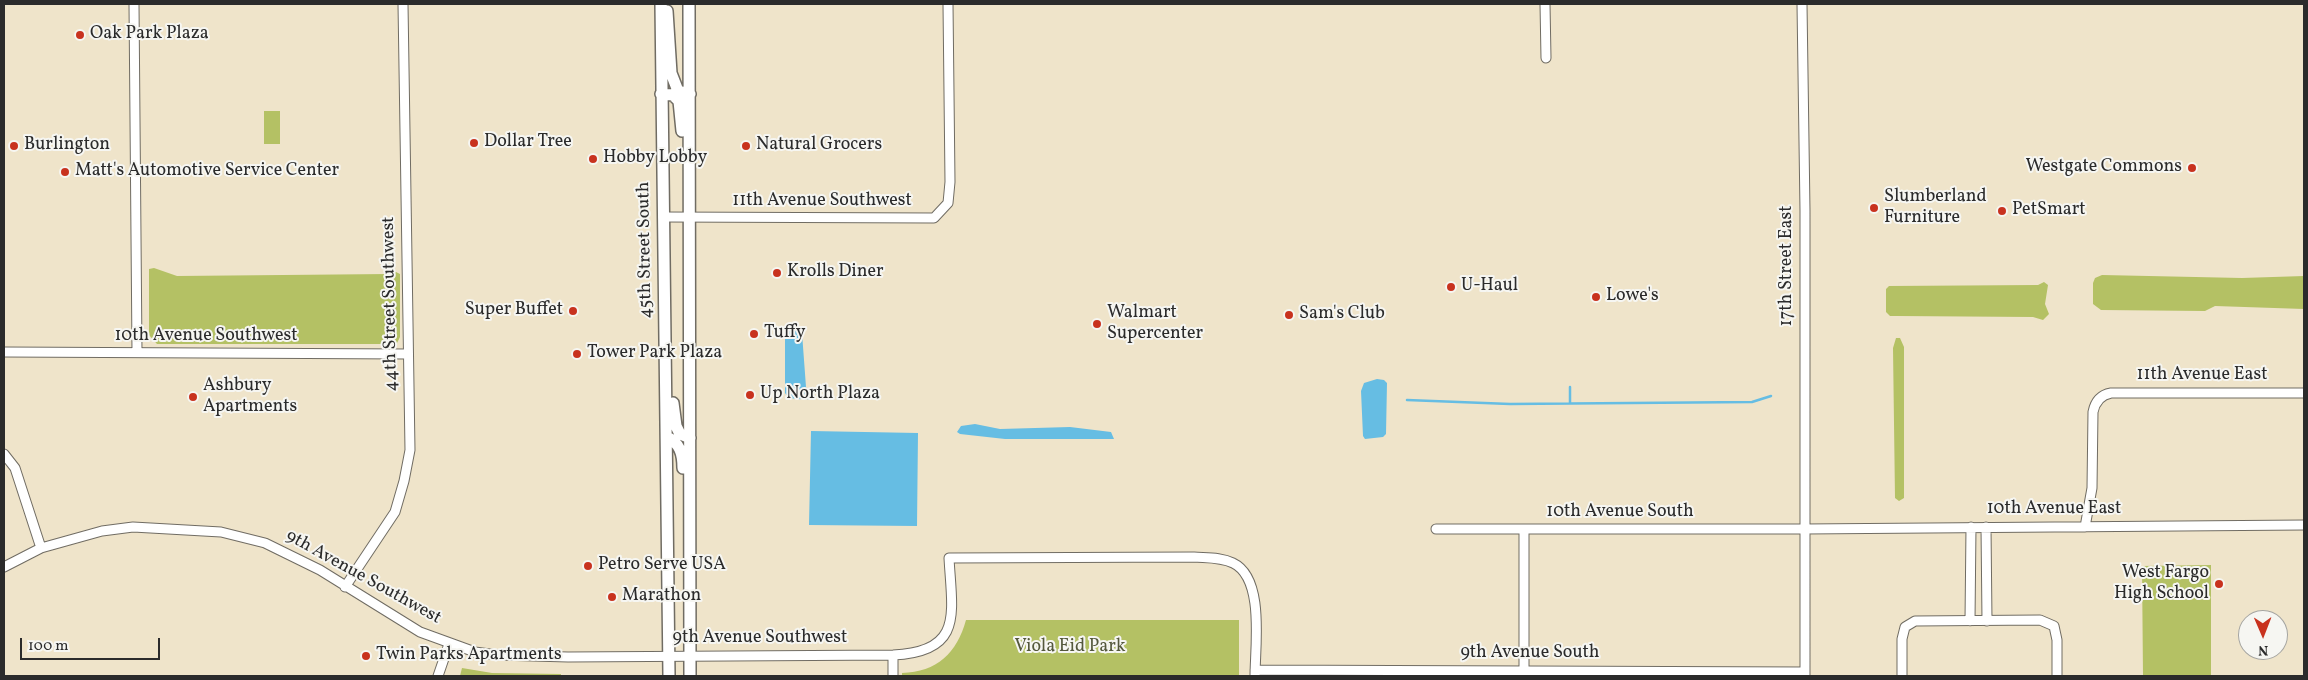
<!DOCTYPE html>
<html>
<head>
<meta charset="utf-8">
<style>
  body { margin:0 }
  #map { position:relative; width:2308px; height:680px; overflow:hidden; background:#efe4ca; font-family:Vollkorn,serif }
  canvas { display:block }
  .frame { position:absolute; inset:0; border:5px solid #2b2b2b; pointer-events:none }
  .north { position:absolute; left:2238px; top:610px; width:50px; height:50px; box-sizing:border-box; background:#f6f6f2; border:1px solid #a5a5a2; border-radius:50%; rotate:179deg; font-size:14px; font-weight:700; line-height:20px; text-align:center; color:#2b2b2b }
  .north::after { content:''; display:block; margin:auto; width:18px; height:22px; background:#c8321e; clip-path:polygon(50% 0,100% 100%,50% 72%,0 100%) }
  .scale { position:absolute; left:20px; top:638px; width:140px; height:22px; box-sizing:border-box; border:2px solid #2b2b2b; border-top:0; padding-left:6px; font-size:15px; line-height:18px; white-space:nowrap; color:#2b2b2b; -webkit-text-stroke:4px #f6f6f2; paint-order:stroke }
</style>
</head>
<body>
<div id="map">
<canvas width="2308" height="680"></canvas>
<div class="frame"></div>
<div class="north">N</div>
<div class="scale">100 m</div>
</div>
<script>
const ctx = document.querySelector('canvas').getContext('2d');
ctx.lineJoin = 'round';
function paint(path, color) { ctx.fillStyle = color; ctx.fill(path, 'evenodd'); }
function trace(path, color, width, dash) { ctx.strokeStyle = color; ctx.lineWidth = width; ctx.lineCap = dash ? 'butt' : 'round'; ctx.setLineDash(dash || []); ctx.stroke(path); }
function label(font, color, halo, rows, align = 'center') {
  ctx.font = font + ' Vollkorn,serif'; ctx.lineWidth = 4; ctx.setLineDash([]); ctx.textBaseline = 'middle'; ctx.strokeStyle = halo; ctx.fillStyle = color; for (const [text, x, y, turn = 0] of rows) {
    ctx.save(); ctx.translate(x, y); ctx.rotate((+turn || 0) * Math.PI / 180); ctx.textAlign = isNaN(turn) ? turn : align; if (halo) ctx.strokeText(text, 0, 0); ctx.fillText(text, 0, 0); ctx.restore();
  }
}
paint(new Path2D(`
  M264,111H280V144H264Z
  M154,268L177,276L389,274L394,271L400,274V337L397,343L390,344H157L149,335V269Z
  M2102,275L2242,278L2304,276V309L2215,306L2205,311L2101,310L2093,304V283L2095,278Z
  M2044,282L2048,285L2045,304L2049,314L2043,320L2033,317L1897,316H1890L1886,312V289L1889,286L2038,285Z
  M1896,338H1900L1904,347V498L1899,501L1895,498L1893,348Z
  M2211,565V676H2143L2142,566Z
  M966,620H1239V676H902V673C937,672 957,653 966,620Z
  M462,668L492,673L561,674V676H460Z`), '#b4c164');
paint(new Path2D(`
  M796,326L802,333L806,387L814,399L812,400C802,397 791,403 785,393V333L789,327Z
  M1377,379L1384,380L1387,383L1386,434L1383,437L1365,439L1363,436L1361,391L1364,383Z
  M975,424L1000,429L1070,427L1111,432L1114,439H1005L960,434L957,432L961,426Z
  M811,431L918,433L917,526L809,525Z`), '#66bde3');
trace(new Path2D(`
  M1570,387V403
  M1407,400L1510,404L1752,402L1771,396`), '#66bde3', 2.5);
const minor = new Path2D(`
  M134,4L137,352
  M1545,4L1546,58
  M1802,4L1805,211V676
  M663,217L934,218L948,203L950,182L948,4
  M4,352L408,354
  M4,454L15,468L41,548
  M1986,527L1987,621
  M2085,527L2092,488L2093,412C2095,402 2100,395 2111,393H2304
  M1436,529H1805L2304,525
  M1524,529V676
  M4,567L41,548L102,531L133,527L221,532L265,543L320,570L420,632L475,652L497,655L568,657L893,655C964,652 952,613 949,558L1194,557C1207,558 1221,557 1233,563C1265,578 1255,647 1255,676
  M345,587L395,512L404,481L410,450L403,4
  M1970,621L1971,527
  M893,655V676
  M1255,670L1805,672
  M438,676L449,644
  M1902,676V639L1905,627L1915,621L2040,620L2054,626L2057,640V676`);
const major = new Path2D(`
  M661,4L669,676
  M689,4L690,676
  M667,11L671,73L678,91L690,94
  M661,94L673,95L679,101L682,131
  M673,403L676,426L680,434L690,438
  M667,437C680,443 683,454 683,468`);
trace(minor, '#706c63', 11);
trace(major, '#706c63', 14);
trace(minor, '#fff', 9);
trace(major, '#fff', 11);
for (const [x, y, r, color] of [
  [80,35,5,"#c8321e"],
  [474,143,5,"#c8321e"],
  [14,146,5,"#c8321e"],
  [746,146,5,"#c8321e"],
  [593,159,5,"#c8321e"],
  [2192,168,5,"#c8321e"],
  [65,172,5,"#c8321e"],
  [1874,208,5,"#c8321e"],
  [2002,211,5,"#c8321e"],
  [777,273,5,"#c8321e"],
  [1451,287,5,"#c8321e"],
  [1596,297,5,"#c8321e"],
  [573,311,5,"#c8321e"],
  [1289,315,5,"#c8321e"],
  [1097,324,5,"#c8321e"],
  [754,334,5,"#c8321e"],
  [577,354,5,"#c8321e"],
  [750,395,5,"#c8321e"],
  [193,397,5,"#c8321e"],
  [588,566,5,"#c8321e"],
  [2219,584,5,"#c8321e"],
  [612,597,5,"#c8321e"],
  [366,656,5,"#c8321e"]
]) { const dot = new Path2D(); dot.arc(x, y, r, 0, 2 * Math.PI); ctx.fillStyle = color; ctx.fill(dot); trace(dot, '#f6f6f2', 2); }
label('18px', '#2b2b2b', '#f6f6f2', [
  ["Oak Park Plaza",90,35],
  ["Dollar Tree",484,143],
  ["Burlington",24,146],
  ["Natural Grocers",756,146],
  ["Hobby Lobby",603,159],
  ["Westgate Commons",2182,168,"right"],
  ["Matt's Automotive Service Center",75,172],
  ["Slumberland",1884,198],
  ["Furniture",1884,219],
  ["PetSmart",2012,211],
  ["Krolls Diner",787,273],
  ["U-Haul",1461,287],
  ["Lowe's",1606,297],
  ["Super Buffet",563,311,"right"],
  ["Walmart",1107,314],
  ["Supercenter",1107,335],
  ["Sam's Club",1299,315],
  ["Tuffy",764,334],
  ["Tower Park Plaza",587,354],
  ["Ashbury",203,387],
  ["Apartments",203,408],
  ["Up North Plaza",760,395],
  ["Petro Serve USA",598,566],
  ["West Fargo",2209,574,"right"],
  ["High School",2209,595,"right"],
  ["Marathon",622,597],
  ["Twin Parks Apartments",376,656]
], 'left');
label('18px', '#2b2b2b', '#f6f6f2', [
  ["11th Avenue Southwest",822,202],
  ["45th Street South",646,250,-91],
  ["17th Street East",1788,266,-90],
  ["44th Street Southwest",391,304,-91],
  ["10th Avenue Southwest",206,337],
  ["11th Avenue East",2202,376],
  ["10th Avenue East",2054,510],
  ["10th Avenue South",1620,513],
  ["9th Avenue Southwest",363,578,29],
  ["9th Avenue Southwest",760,639],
  ["9th Avenue South",1530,654]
]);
label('18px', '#54583c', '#f6f6f2', [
  ["Viola Eid Park",1070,648]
]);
</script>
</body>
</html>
